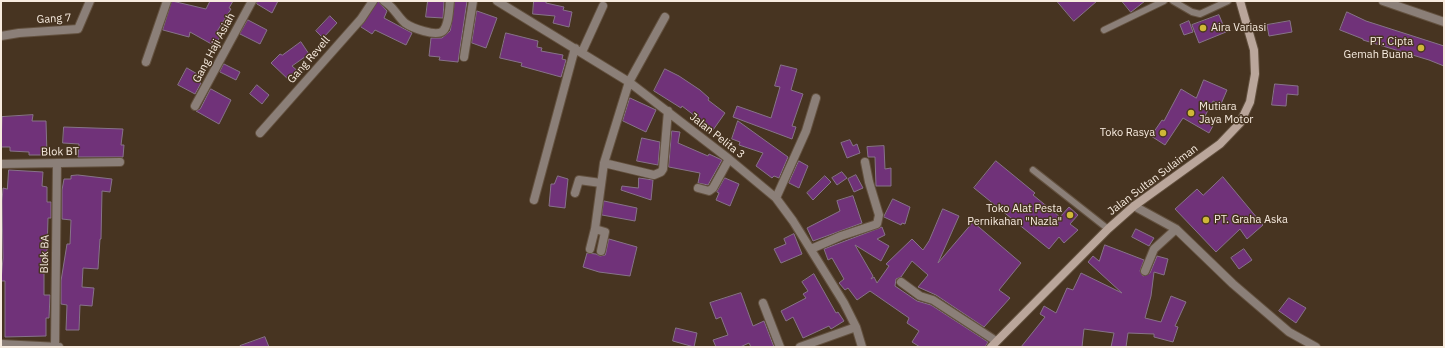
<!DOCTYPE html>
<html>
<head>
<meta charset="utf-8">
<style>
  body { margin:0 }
  #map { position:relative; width:1445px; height:348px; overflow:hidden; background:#473421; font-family:"IBM Plex Sans",sans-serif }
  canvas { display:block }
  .frame { position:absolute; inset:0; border:2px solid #f7ebdf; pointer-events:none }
</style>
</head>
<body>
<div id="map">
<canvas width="1445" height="348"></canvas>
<div class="frame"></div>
</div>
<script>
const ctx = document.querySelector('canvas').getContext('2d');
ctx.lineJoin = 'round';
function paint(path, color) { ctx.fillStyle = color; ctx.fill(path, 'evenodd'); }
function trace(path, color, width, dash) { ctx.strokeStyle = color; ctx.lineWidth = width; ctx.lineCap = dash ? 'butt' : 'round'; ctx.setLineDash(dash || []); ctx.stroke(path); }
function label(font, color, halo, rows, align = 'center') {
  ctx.font = font + ' "IBM Plex Sans",sans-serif'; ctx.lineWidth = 3; ctx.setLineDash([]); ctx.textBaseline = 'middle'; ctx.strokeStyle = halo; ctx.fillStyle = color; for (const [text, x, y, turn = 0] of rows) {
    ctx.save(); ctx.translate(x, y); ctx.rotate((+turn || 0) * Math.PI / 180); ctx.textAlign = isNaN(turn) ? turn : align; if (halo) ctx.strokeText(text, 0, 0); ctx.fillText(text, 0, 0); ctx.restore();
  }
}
const building = new Path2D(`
  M172,1L206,9L210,1H233L229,8L231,9L216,33L221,35L215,46L190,32L189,37L163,30Z
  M257,1H278L272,13L257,4Z
  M378,1L387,11L384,18L412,33L406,45L375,30L372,34L361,27Z
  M428,1H444L443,18L426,17Z
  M455,1H467L458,62L439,60L440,57L429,56L431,38H442L450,31Z
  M534,1H546V3L564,7L563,10L572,12L569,27L553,23L555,16L533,14Z
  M1057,1H1097L1074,21Z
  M1122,1H1145L1131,12Z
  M477,11L497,18L486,48L472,43Z
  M1347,12L1366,21L1444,46V66L1429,60L1363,40V39L1340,30Z
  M1219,15L1226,32L1199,43L1192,25Z
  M330,16L337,23L323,38L316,31Z
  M248,20L267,30L260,44L240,34Z
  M1189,21L1193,32L1184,35L1180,25Z
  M1290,21L1292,32L1269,36L1267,25Z
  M506,33L538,41L537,47L542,48L541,51L563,55L562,59L566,60L561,77L521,66L522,63L500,58Z
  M301,42L309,54L292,66L300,73L291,82L271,63L280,54L282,55Z
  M224,64L240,72L236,80L220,72Z
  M781,65L797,69L791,90L803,94L792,126L796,127L792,139L733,117L737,106L771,118L780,87L775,86Z
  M187,68L199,75L196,81L201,83L195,94L178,85Z
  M665,69L679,76L700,90L709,98L708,100L725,113L713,130L682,106L681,108L654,91Z
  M1204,80L1227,90L1221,104L1213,101L1205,116L1215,122L1209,133L1183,118L1165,145L1151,136L1162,120L1164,121L1181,89L1196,98Z
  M1275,84L1298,86V95L1287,94L1286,106L1272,105Z
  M257,85L269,95L262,104L250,94Z
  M211,89L231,100L219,124L196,111L200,109Z
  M630,98L656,110L646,132L623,121Z
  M33,115L32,121H46L47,155H29V152L10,151V147H1L2,117Z
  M738,121L788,157L779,178L774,176L772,178L756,166L763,153L739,145L740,142L732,139Z
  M64,127L123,129L121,145H124L123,157H78L79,144L63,143Z
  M672,131L680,132L678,143L708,156L709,154L722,160L708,185L698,183L700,173L669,167Z
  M642,138L660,142L658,165L637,161Z
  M850,140L853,146L857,144L860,153L847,158L841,143Z
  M884,146L885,169L891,168V186H876L875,157H868L867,147Z
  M799,161L808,166L799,188L789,183Z
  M996,161L1035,193L1033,195L1060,217L1069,207L1078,215L1070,224L1078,230L1064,243L1059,237L1049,249L974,188Z
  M9,170L43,172L42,186L47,187V202H51V218H48L47,252L46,270H44V295H50L49,318H46V336L5,337V281H1L3,258L2,201L3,188L7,189Z
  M842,172L847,178L837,185L832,178Z
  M78,175L112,179L110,192L102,191L101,239H100L98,269L83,268L82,287L94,288L92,306L80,305L79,330H66L67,305L61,304V281L67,244H70L71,220L62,219V190L64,179H71V176Z
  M856,175L863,188L854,192L848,179Z
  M558,176L568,179L565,208L549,206L551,184H554Z
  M825,176L831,182L813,200L807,193Z
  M1223,177L1263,225L1247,239L1240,229L1216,252L1175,209L1197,189L1203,195Z
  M639,178L653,180L651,200L621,190L622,186L638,188Z
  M725,178L739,184L730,206L716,200L719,193L717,192Z
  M853,196L862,223L813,241L807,228L840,211L837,201Z
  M893,199L910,207L905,224L902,223L901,225L884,217Z
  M604,201L637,208L635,221L602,215Z
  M943,209L959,216L938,263L973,222L1021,263L999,290L1010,298L984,327L936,295L918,287L928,275L912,261L901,277L896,279L895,286L917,301L931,305L988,342L985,347H920L912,342L919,331L907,323L909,318L870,291L857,300L848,288L845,290L839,283L844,279L832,258L828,260L824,249L882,227L885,235L877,239L889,246L881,261L855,245L873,276L871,279L874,277L877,283L889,266L886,264L912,239L923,250L929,241Z
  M1136,229L1154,238L1149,246L1132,237Z
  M794,234L802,254L781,263L774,249L786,244L784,239Z
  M609,239L637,247L630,276L599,272L583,267L587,253L596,254L600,256L605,255Z
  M1105,245L1144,260L1140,271L1143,276L1150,273L1157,256L1168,259L1164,275L1154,272L1151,296L1145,318L1161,322L1171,296L1186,302L1175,326L1178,327L1173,342L1154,337V334L1128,333L1126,347H1111L1114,333L1084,329L1082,347H1021L1045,317L1040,314L1044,306L1056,313L1067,288L1073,290L1081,273L1122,293L1088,262L1093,256L1099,261Z
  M1244,249L1252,260L1239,269L1231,258Z
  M814,274L836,313L838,312L844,321L831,329L829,326L803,338L793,317L786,321L781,311L806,298L803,294L808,291L802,282Z
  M741,293L753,326L764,321L774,347H751L749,343L740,347H716L713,340L728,335L721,317L716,319L710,303Z
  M1289,298L1306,308L1296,323L1279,311Z
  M676,328L697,333L694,347L673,341Z
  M265,337L269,347H240V346Z`);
paint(building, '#703279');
trace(building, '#877389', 1);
const service = new Path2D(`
  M1173,1L1192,12L1200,14L1228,1
  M1104,30L1164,1
  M1033,170L1108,229`);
const minor = new Path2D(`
  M384,1C394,7 397,16 405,23C412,28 436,37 443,31C449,25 449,9 450,1
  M497,1L629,82L729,159L776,198L793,221L844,303L856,327L862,347
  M1383,1L1444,22
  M1,36L19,33L78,29L90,1
  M582,52L603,6
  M464,57L473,1
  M146,62L167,1
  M195,106L252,1
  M260,133L361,19L373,1
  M604,163L654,175L661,172L663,169L668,111
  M1,164L120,162
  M698,188L709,191L713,188L729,159
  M575,193L579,180L601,183
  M776,198L806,131L816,98
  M534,200L575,48
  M1134,206L1176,229L1233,284L1289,332L1316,347
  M595,229L605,232L601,251
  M590,249L595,229L604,163L629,82L665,17
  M811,249L841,236L877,224L879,215L869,182L865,162
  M1145,271L1154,249L1176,229
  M901,282L920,296L933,300L996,341
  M763,303L780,347
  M1,344L59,347
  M55,346L57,163
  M800,347L856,327`);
const secondary = new Path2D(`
  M991,347L1108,229L1134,206L1220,144L1240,123L1250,102L1255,74L1254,50L1240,1`);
trace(service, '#63513f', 8);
trace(minor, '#63513f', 10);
trace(secondary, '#63513f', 10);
trace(service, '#8b7f78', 6);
trace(minor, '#8b7f78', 8);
trace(secondary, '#baa69b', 8);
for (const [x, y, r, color] of [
  [1203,28,4,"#cfb837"],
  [1421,48,4,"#cfb837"],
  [1191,113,4,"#cfb837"],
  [1163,133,4,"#cfb837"],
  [1070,215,4,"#cfb837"],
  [1206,220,4,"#cfb837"]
]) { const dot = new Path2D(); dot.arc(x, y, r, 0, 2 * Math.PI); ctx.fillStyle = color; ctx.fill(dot); trace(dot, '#473421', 1.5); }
label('11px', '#f7ebdf', '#473421', [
  ["Gang 7",54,19,-3],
  ["Gang Haji Asiah",214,48,-62],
  ["Gang Revell",309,60,-49],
  ["Jalan Pelita 3",717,136,38],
  ["Blok BT",60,152,-1],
  ["Jalan Sultan Sulaiman",1153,180,-37],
  ["Blok BA",45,254,-89]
]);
label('11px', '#f7ebdf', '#473421', [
  ["Aira Variasi",1211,28],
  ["PT. Cipta",1413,42,"right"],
  ["Gemah Buana",1413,55,"right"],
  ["Mutiara",1199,107],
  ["Jaya Motor",1199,120],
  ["Toko Rasya",1155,133,"right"],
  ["Toko Alat Pesta",1062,209,"right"],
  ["Pernikahan \"Nazla\"",1062,222,"right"],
  ["PT. Graha Aska",1214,220]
], 'left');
</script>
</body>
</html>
